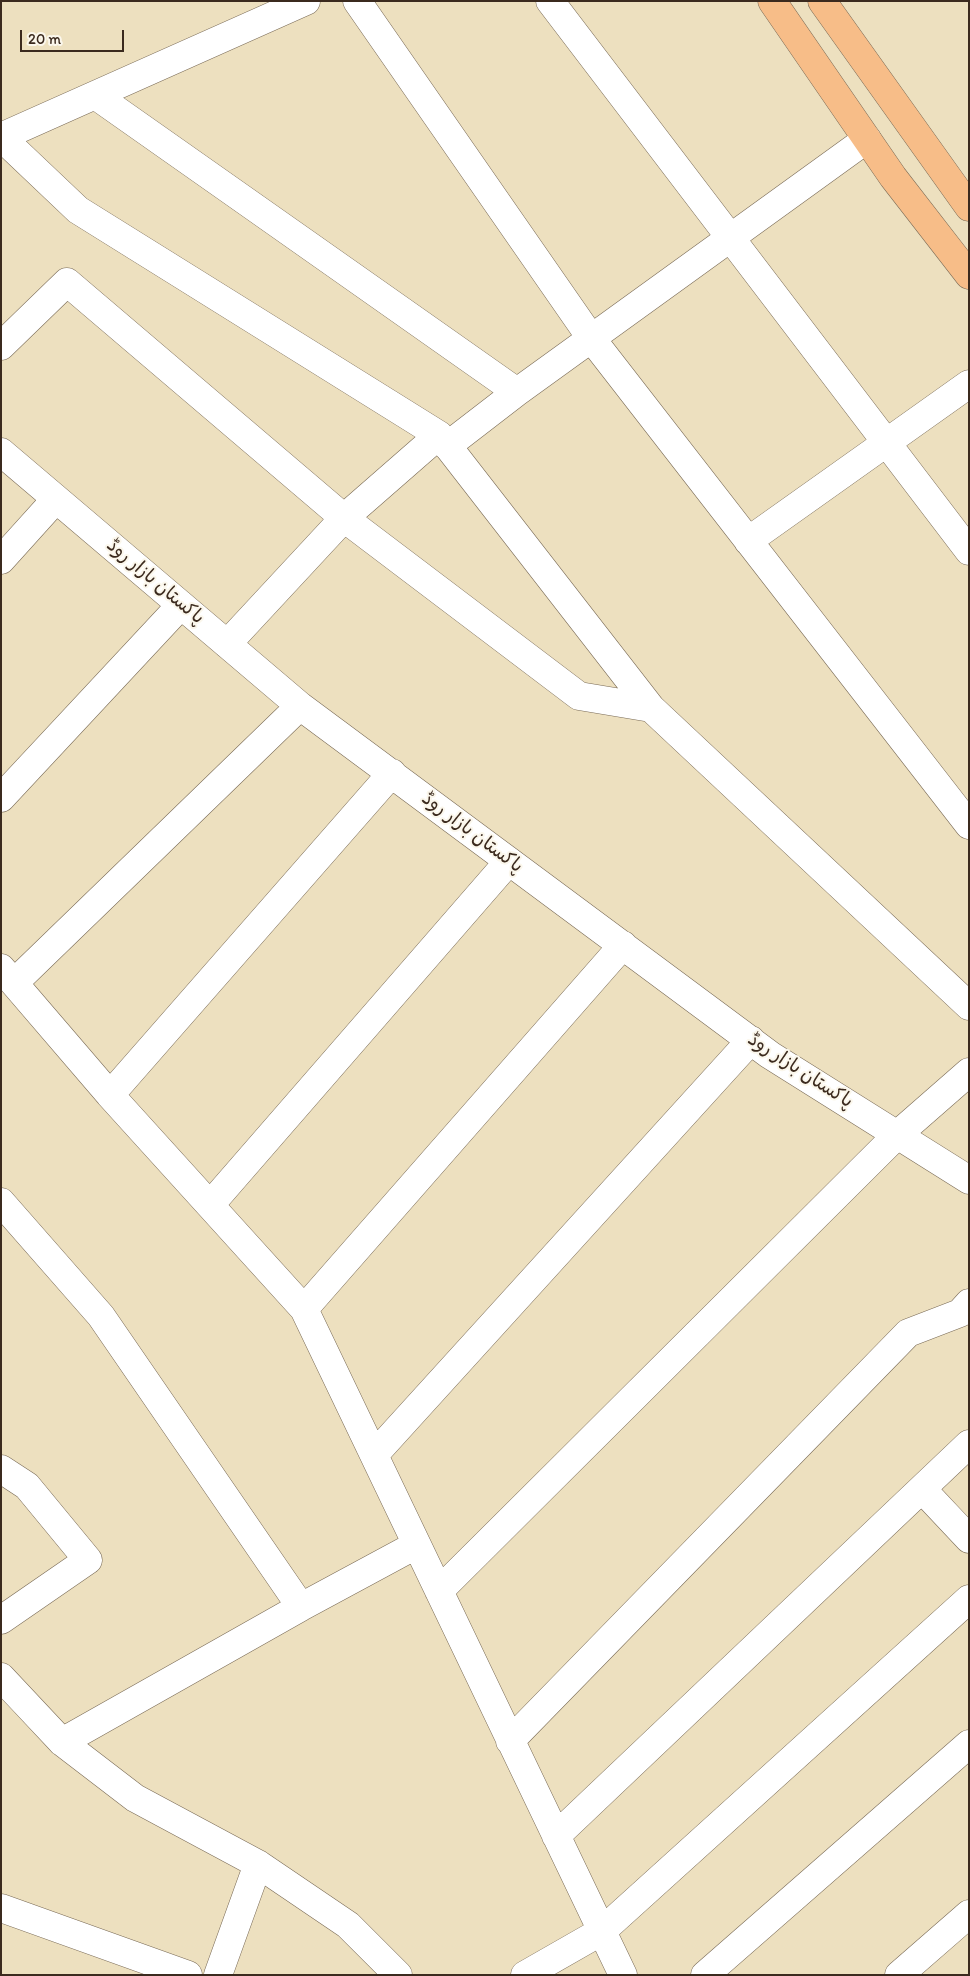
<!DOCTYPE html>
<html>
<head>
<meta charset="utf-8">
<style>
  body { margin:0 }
  #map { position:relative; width:970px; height:1976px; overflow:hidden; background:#ede0bf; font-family:Itim,sans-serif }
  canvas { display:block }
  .frame { position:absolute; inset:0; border:2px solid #3b2a1e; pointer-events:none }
  .scale { position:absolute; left:20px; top:30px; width:104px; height:22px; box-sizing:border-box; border:2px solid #3b2a1e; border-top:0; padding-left:6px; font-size:15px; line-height:18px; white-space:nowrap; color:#3b2a1e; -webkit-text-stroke:4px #fbf7ec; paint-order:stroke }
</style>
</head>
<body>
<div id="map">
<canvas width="970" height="1976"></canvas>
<div class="frame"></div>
<div class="scale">20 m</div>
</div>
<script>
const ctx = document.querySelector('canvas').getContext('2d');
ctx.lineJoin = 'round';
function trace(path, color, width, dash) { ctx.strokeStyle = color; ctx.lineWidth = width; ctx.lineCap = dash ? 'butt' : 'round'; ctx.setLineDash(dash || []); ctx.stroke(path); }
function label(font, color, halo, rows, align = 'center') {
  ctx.font = font + ' Itim,"Playpen Sans Arabic",sans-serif'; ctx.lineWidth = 4; ctx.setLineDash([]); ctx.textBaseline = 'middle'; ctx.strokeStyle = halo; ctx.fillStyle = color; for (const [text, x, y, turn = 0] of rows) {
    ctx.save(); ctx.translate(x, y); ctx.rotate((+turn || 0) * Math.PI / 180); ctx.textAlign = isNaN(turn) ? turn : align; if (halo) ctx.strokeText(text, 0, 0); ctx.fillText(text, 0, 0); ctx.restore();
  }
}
const minor = new Path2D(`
  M306,1L1,137L78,210L439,435L651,708L969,1006
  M357,1L591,338L969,825
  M550,1L969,551
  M95,95L517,392
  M1,346L67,282L344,518L579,696L651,708
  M447,446L517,392L867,139
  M1,452L300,706L770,1055L969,1180
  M748,541L969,384
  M1,560L56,499
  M227,644L344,518L439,435
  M1,798L181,605
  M1,968L110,1095L304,1309L623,1975
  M14,983L300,706
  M110,1095L392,773
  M1,1202L101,1316L301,1607L416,1545
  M210,1205L509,861
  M304,1309L623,945
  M374,1455L751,1040
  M1,1469L27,1486L88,1560L1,1620
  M922,1489L969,1539
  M439,1591L897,1135L969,1072
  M1,1677L62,1742L135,1798L258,1864L348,1925L398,1975
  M510,1741L908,1333L960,1313L969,1303
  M62,1742L301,1607
  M556,1836L969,1444
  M1,1908L188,1975
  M218,1975L258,1864
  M525,1975L602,1931L969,1599
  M705,1975L969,1744
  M899,1975L969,1914`);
const major = new Path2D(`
  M772,1L893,177L969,275
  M822,1L969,207`);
trace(minor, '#796a56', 29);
trace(major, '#796a56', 29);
trace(minor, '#fff', 28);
trace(major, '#f7bd88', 28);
label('19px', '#3b2a1e', '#fbf7ec', [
  ["پاکستان بازار روڈ",155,582,40],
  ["پاکستان بازار روڈ",472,833,37],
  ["پاکستان بازار روڈ",800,1071,33]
]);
</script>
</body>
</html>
